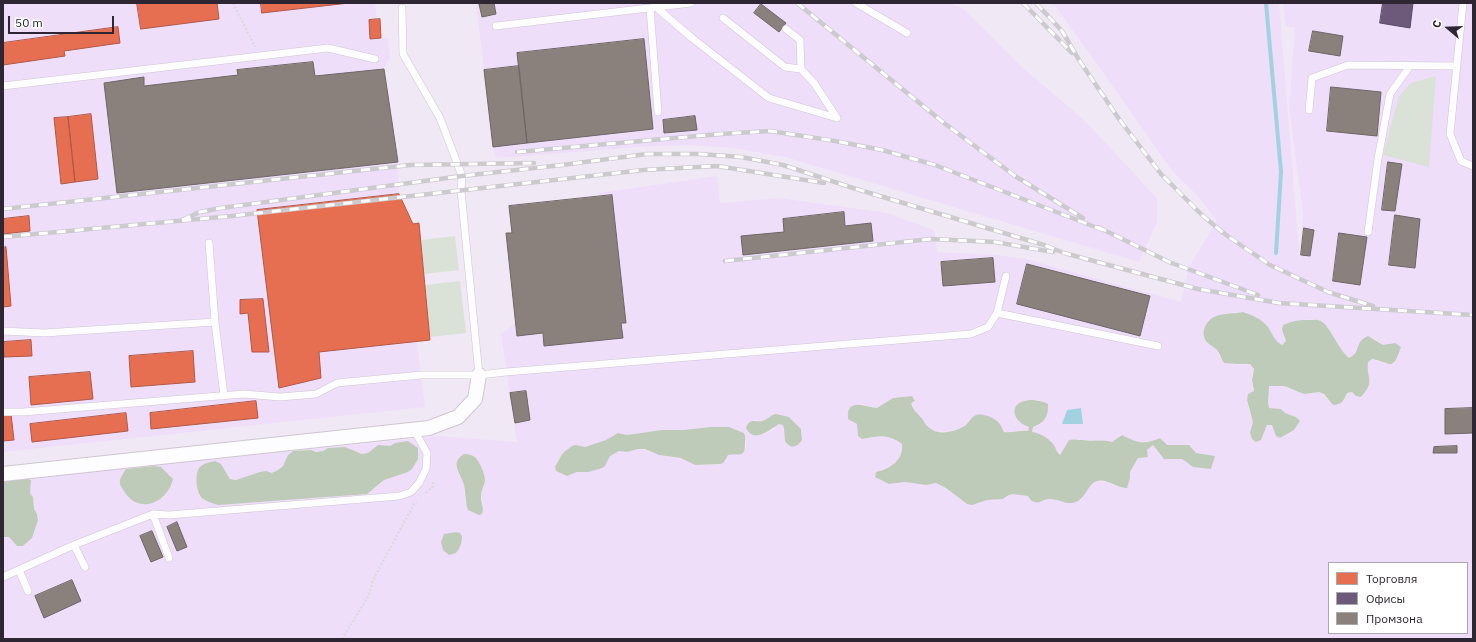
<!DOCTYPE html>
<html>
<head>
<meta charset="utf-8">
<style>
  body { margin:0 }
  #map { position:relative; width:1476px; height:642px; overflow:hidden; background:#f1e8f6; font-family:"IBM Plex Sans",sans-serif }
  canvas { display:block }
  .frame { position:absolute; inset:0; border:4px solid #2e2733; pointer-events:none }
  .legend { position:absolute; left:1328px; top:562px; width:140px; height:72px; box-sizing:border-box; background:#fff; border:1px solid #aba9ad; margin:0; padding:5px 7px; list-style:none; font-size:12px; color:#2e2733 }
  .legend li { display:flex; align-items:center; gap:8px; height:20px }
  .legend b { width:20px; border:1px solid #aba9ad }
  .north { position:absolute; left:1428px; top:8px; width:40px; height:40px; -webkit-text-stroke:3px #fff; paint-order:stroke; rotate:289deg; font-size:11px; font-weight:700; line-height:16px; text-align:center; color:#2e2733 }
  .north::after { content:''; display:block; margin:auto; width:14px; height:18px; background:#2e2733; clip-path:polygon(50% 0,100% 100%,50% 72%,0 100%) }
  .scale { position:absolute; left:8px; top:16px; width:106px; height:18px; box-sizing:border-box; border:2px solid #2e2733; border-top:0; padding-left:5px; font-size:12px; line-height:14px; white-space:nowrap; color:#2e2733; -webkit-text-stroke:3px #fff; paint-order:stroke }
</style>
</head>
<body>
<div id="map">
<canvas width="1476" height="642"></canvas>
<div class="frame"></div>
<ul class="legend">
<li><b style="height:11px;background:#e76f51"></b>Торговля</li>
<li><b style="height:11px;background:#6d597a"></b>Офисы</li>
<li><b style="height:11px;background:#8a817c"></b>Промзона</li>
</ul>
<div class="north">С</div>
<div class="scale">50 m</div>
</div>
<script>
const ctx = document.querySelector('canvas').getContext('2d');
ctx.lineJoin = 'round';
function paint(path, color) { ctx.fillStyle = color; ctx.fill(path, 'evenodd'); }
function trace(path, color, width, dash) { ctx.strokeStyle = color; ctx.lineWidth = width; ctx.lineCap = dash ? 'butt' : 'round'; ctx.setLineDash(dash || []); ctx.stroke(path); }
paint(new Path2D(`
  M3,3H375L377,19H380L381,38H388L390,57L384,69L398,162L399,194L413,224L419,223L430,340L417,342L425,407L3,452Z
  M476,3H950L963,9L1022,67L1084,120L1157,198V222L1139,262L785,157L734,148L689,145L640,147L496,158L493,147Z
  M1053,3H1279L1300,262L1303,214L1289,107L1295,28L1286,26L1283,3H1473V639H3V537H9L17,546L37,514L34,509L33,497L30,493L31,481L26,478L439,436L517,442L501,334L516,323L506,233H512L509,206L602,196L599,193L717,176L720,203L779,198L887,213L934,230L937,252L997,255L1026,259L1181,302L1190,265L1217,221L1198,196L1176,175L1163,158L1112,85ZM1243,312L1254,316L1264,323L1268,327L1276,342L1282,345L1287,341L1282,330L1302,320L1315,319L1321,321L1329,330L1340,349L1349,358L1355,355L1357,350L1358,344L1374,338L1383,345L1395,343L1387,364L1372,359L1367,362V367L1352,392L1347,393L1343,402L1329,401L1323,394L1319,392L1293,391L1284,386H1268V402L1269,408L1285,413L1300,422L1294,430L1280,438L1276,436L1272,425H1267L1261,440L1249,411L1247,400L1254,392L1252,386V374L1254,369L1250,364L1240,365L1229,363L1221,358L1216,349L1225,313ZM912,396L910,402L915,413L919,415L930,429L936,432L949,431L961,428L966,425L974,416L981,415L992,418L998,422L1004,432L1010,433L1022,430L1028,431L1029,427L1024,400L1043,401L1042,423L1033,427L1032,432L1038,433L1054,446L1056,451L1060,455L1069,440L1075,439L1081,440H1106L1112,442L1122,435L1138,443L1153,441L1167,445H1189L1196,453L1215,456L1193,467L1182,459H1164L1153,445L1138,458L1130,472V478L1122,488L1102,481H1097L1092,484L1080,501L1050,499H1045L1041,502L1031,500L1028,496L1012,494L1007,496L1003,499L987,500L972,505L967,504L946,488L936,483L926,485L905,482L889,484L880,480L876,472L893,465L901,456L903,450L902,444L888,436H878L862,439L858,436L857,424L861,404L877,408L893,398ZM789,417L801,429L802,436L784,437L783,425L779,424L771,431L758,436L747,424L755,420L759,421ZM711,427H729L744,433L746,437V449L728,455L721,464L717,465H695L681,458L659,455L645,450L638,449L627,452L619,451L610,456L607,463L588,472H577L567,476L557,463L564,452L572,446L576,445L585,447L606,440L618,433L627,435L662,430H684ZM395,443L388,478L384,480L376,488L218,505L203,500L199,496L196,477L221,464L230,479L236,480L266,471L272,473L278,470L283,466L288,455L311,450L316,452L323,451L328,448L345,447L362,454L368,453L378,445L390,446ZM458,460L479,465L481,468L484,484L481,495L484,507L479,515L471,512L465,502L464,486L460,474L457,471ZM154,466L161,467L170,475L172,484L163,498L123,490L120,485L127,469ZM447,533H451L462,540L460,547L443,550L442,538ZM1329,563H1467V633H1329Z`), '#efdefa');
paint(new Path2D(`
  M1436,76L1429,167L1383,155L1399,96L1411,83Z
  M455,236L459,270L424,274L421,240Z
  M460,281L466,333L430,337L425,285Z`), '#dae2d7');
paint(new Path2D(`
  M1243,312C1252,315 1262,319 1268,327C1273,334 1274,341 1282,345L1286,341L1282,330L1283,325C1292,321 1299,320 1308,320C1312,320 1317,319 1321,321C1330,326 1338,349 1349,358C1362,352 1353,343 1368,336L1383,345L1395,343L1401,347C1392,372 1393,363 1372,359L1368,362C1366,380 1376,380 1361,397L1356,396L1352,392L1347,393C1344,400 1342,405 1333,405L1324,394L1319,392L1304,394L1284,386H1269L1268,402L1269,408L1281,409L1285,413L1296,417L1300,421L1294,430L1280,438L1276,436L1272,425H1267L1261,440L1256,442L1252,439L1250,433L1253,422L1247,400L1248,394L1254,391L1252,380L1254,369L1250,364C1241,364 1233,364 1224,363C1221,358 1220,353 1216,349C1213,346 1207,344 1205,339C1203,335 1203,331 1205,327C1212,311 1229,315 1243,312Z
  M912,396L915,401L911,403C913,411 918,413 923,420C925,423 927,427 931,429C939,436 958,431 966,425C969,422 971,418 974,416C981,412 993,417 998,422C1001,424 1002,429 1004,432C1012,433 1020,430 1028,431L1029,427C1009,420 1009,399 1033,400C1039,401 1043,401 1048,404C1049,416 1044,423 1033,427L1032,432C1040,433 1051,439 1055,447C1056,450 1057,452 1060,455L1069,440C1074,439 1077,440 1082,440C1092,442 1102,439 1112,442L1122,435C1138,443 1142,445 1160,438L1167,445H1189L1196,453L1215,456L1211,469L1193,467L1182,459H1164L1153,445L1147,450L1148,457L1138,458L1130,472V478L1127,488C1117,488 1106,478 1097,481C1088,484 1086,497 1078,501C1067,507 1059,498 1049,499C1043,499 1041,504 1034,502C1031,501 1030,499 1028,496L1012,494L1007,496L1003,499L987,500L972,505L967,504L946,488L936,483L926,485L905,482L889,484L875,477L876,472C890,469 904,460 902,444C887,433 879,436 862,439L858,436L857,424L848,419C846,397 865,407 877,408L893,398Z
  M776,414L789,417L801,429L802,440C797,448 790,449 785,441L784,429L783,425L779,424C769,430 754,444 746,428C750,416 757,424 765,420C769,418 771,415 776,414Z
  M711,427H729L744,433C746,437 745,439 745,443C745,459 740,453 728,455L724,462L721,464L695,465L681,458L659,455L645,449H638L627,452L619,451L610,456L605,466L602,468L588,472H577L567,476L556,471L555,467L561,456L564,452L572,446L576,445L585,447L606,440L618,433L627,435L662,430H684Z
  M408,441L418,448V459L412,469L408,472L384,480L367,494L218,505C213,503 207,502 203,499C196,494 194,473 200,467C204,463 211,462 215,461L221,464L230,479L236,480L260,472L266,471L272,473L278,470L283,466L288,455L293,451L311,450L316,452L323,451L328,448L345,447L362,454L368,453L378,445L390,446L395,443Z
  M464,454C468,454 473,455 476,458C480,463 485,474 485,481C484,486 481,491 481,496C480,503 485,506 482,514L479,515L468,510C465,501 466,494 464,485C461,473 449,463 464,454Z
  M154,466L161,467L173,479C168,502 139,516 124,491C122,488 119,485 120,480C121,476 124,472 126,469Z
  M26,478L31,480L30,493L33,497L34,509L37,514L38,520L32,538L23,546H17L9,537H3V480Z
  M456,532L460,533L462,536C462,543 460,548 456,553L449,555L443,550L441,542L444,534Z`), '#becbb8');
paint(new Path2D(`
  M1081,408L1083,424H1062L1067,410Z`), '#a2d2e0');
const shops = new Path2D(`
  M137,3H217L219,19L141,29Z
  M261,3H349L262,13Z
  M380,19L381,38L370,39L369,20Z
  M118,27L120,43L64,51L65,56L3,65V43Z
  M91,114L98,179L75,182L68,117Z
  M68,117L75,182L61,184L54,118Z
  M399,194L413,224L419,223L430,340L319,352L321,378L279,388L257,210Z
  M29,216L30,231L3,234V219Z
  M6,247L11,306L3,307V248Z
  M263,299L269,352H252L248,313L240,314V300Z
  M31,340L32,356L4,357L3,342Z
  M193,351L195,382L131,387L129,356Z
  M90,372L93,399L31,405L29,377Z
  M256,401L258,418L151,429L150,413Z
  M126,413L128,431L32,442L30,424Z
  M3,414H11L14,440L3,441Z`);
paint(shops, '#e76f51');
trace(shops, '#b05948', 1);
const offices = new Path2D(`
  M1383,3H1413L1410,28L1380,23Z`);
paint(offices, '#6d597a');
trace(offices, '#5a4a65', 1);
const industry = new Path2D(`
  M484,3H494L496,14L482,17L479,4Z
  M761,4L786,23L779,32L754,13Z
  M1313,31L1343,36L1340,56L1309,51Z
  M644,39L653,129L527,143L517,53Z
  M313,62L315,76L384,69L398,162L117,193L104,83L144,77V86L238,75L237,70Z
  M519,66L527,143L493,147L484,70Z
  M1331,87L1381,92L1377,136L1327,131Z
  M695,116L697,130L664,133L663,120Z
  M1388,162L1402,164L1395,211L1382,210Z
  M612,195L626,323H621L623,338L544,346L543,333L517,336L506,233H512L509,206Z
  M844,212L845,226L871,223L873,241L743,255L741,236L784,232L783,219Z
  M1395,215L1420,219L1415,268L1389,265Z
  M1304,228L1314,230L1310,256L1301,255Z
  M1339,233L1367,237L1360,285L1333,281Z
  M993,258L995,282L943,286L941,262Z
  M1027,264L1150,296L1140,336L1017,304Z
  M526,391L530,420L515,423L510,393Z
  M1473,408V433L1445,434V409Z
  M1457,446V453H1433L1434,447Z
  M177,522L187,547L177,551L167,527Z
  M152,531L163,557L151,562L140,536Z
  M72,580L81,601L44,618L35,596Z`);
paint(industry, '#8a817c');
trace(industry, '#6e6666', 1);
trace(new Path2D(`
  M1266,3L1281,172L1276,253`), '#a2d2e0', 4);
const service = new Path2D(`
  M856,3L907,33
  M1463,3L1450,134L1461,161L1473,166
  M402,8L403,54L440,118L462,176L461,191L479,375
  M650,8L658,112
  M657,8L692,38L769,98L837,118
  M723,18L785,67L801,69
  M496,26L691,3
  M786,29L800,40L801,69L814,83L837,118
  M3,86L328,48L375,59
  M1309,110L1312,78L1348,65L1456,66
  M1368,232L1378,159L1390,94L1410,66
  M209,243L215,322L224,396
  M997,313L1158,346
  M3,331L44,333L215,322
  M3,412H23L244,394L280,397L316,394L337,383L421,375H479L506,372L971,334L988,327L997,313L1006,276
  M153,514L169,558
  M74,545L85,567
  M19,570L28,591
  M3,577L74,545L153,514L169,515L399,496L411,492L419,483L426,469L427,453L414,430`);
const minor = new Path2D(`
  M3,474L429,428L458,417L475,399L479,375`);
trace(service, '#cec6d2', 8);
trace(minor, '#cec6d2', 16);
trace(new Path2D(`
  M233,3L255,47
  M426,493L433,486V481
  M342,639L368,597L374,578L414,504L417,502`), '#dddade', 2.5, [2, 2]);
trace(service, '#fdfcfe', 7);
trace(minor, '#fdfcfe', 14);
const rail = new Path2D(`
  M797,3L944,123L1015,176L1083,218
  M1023,3L1072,53
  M1036,3L1062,31L1079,60L1119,119L1161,174L1203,216L1226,235L1270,265L1328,292L1373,306
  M517,152L720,134L770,131L835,141L882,150L935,165L1103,230
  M3,209L410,165L534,163
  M182,220L200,212L221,208L462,176L562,165L647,154H699L741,157L783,165L853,188L1044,245L1064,253L1198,289L1279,303L1473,315
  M1098,227L1169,262L1258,295
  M3,237L232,216L644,170L717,166L824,183
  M725,261L931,239L995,242L1053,252`);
trace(rail, '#cccace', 4.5);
trace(rail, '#fff', 3, [9]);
</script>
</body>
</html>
